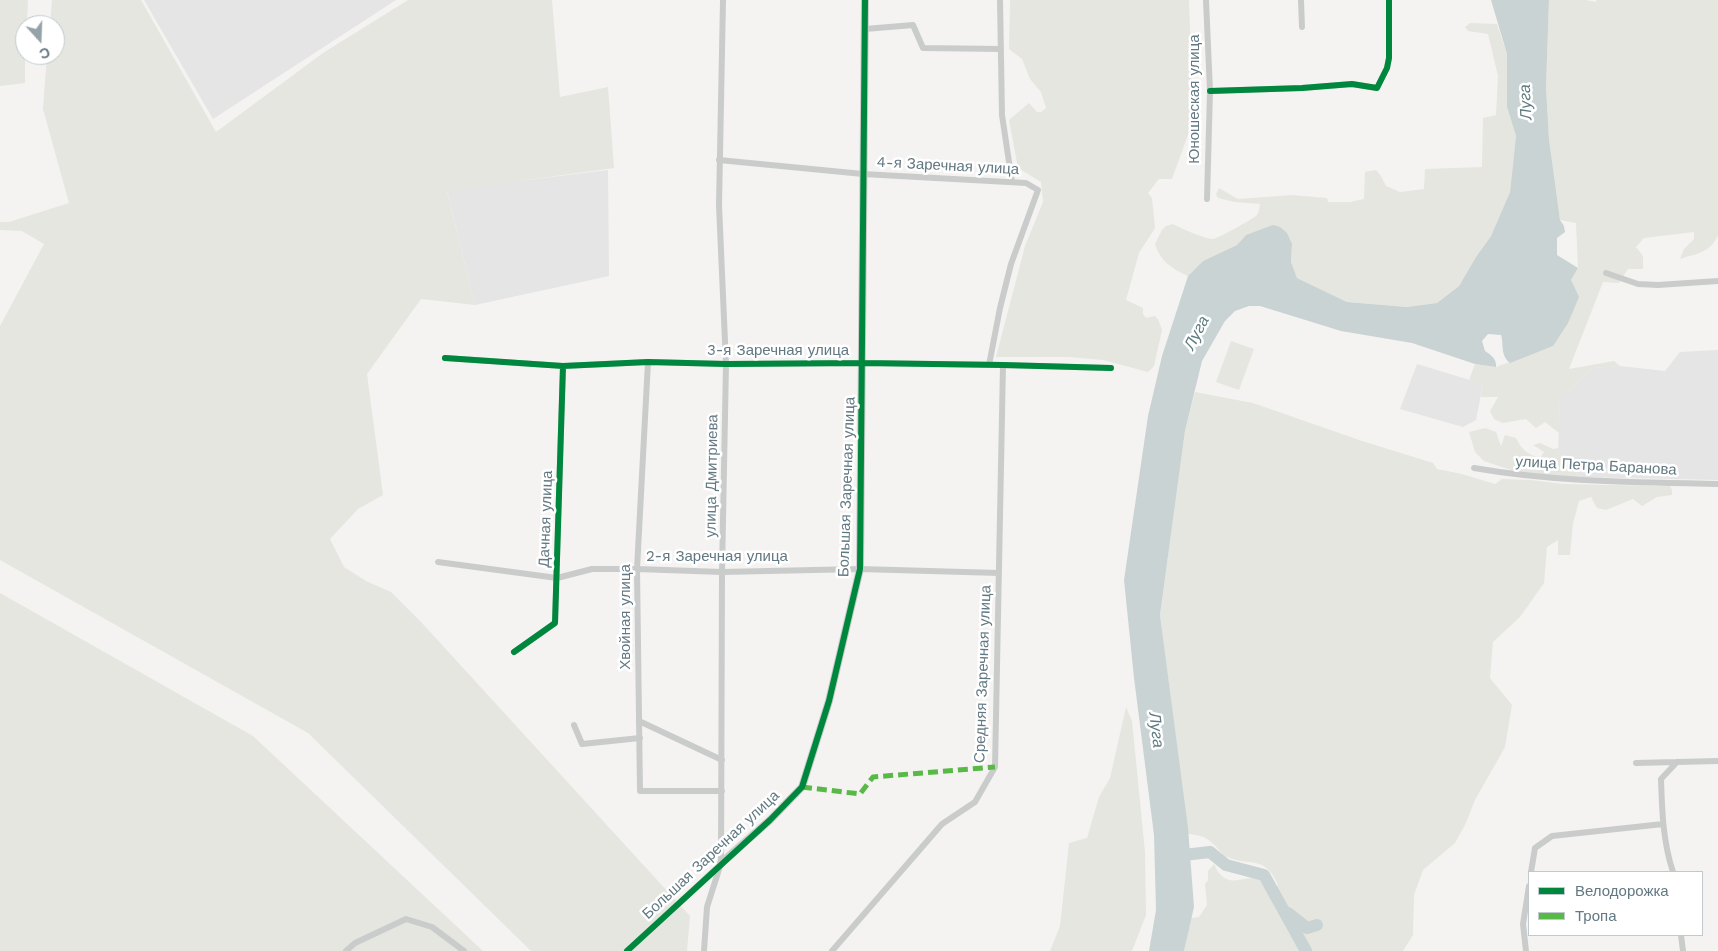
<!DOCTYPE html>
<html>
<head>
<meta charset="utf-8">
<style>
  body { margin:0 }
  #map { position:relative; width:1718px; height:951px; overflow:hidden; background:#f4f3f1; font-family:"Work Sans",sans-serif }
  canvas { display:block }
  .legend { position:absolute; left:1528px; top:871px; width:175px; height:65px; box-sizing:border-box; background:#fff; border:1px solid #c0c9cd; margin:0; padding:6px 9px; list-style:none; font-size:15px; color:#627882 }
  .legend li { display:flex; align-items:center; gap:10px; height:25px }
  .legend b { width:25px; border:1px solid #c0c9cd }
  .north { position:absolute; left:15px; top:15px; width:50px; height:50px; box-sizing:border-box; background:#fff; border:1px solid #c0c9cd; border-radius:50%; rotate:160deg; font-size:14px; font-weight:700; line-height:20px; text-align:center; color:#627882 }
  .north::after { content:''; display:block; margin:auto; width:18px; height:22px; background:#95a3a9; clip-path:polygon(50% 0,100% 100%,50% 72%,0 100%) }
</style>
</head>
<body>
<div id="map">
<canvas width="1718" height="951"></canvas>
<ul class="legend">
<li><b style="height:6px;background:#00873e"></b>Велодорожка</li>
<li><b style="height:6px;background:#58b947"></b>Тропа</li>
</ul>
<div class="north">С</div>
</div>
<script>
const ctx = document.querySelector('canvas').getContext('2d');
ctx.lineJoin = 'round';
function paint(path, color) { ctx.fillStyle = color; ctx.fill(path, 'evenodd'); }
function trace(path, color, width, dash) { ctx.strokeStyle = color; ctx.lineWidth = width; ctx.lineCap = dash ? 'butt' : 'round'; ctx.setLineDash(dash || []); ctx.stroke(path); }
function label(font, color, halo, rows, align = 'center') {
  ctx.font = font + ' "Work Sans",sans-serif'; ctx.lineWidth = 5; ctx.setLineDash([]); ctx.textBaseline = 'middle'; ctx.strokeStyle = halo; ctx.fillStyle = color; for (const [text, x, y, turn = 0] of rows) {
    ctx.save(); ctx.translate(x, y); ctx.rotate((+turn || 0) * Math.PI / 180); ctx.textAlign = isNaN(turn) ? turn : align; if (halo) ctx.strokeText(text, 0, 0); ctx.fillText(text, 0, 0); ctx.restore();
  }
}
paint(new Path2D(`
  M144,0H396L213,119Z
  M608,170L609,276L475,305L447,190Z
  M1718,350V480L1581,477L1558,453L1560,398L1593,368L1620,366L1665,371L1680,352Z
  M1417,364L1483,384L1476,420L1463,427L1400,409Z`), '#e4e5e4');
paint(new Path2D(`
  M0,0H28L27,25H25V83L0,86Z
  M52,0H141L216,132L323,53L408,0H552L560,97L608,87L614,168L447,191L475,305L421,299L367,374L383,495L358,509L330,539L344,567L366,581L391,592L422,623L690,916L687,951H531L308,733L0,560V326L44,244L22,231L0,230V222H9L69,203L43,109L47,55H55V25H50Z
  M1010,0H1189L1192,86L1189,132L1172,179H1159L1148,193L1152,198L1155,228L1139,253L1126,300L1143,308V314L1146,318L1155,316L1158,319L1162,330L1154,366L1148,372L1103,360L1069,357H996L1025,246L1043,202L1041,182L1018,168L1009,120L1029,103L1037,112H1041L1046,108L1041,92L1030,79L1022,59L1009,49Z
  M1549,0H1586L1596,2V0H1718V235C1710,253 1698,253 1680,259L1684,249L1694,239V232L1644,238L1636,247L1643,256V269H1628L1619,283L1603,282L1569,369L1614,361L1620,366L1593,368L1560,398L1559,433L1545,422L1536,428L1526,419L1503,423L1494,419L1490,411L1498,397H1481L1483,384L1469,380L1475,364L1496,367L1553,346L1571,280L1578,268L1576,223L1560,220L1549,139L1546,87Z
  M1470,23L1497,24L1507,54V107L1516,136L1510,192L1491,236L1476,257L1459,286L1437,303L1407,307L1347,302L1297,278L1291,262L1292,244L1246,235L1237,245L1203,261L1188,276C1172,269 1160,261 1155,244L1162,230L1166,226L1173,224C1180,228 1205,239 1213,239C1219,238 1253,219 1257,215C1259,212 1259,208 1260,204L1235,202L1218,198L1216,194L1219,188L1238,199L1292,195L1327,198L1328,202H1350L1364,199L1365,172L1376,170L1381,176L1386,186L1400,192L1424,189L1425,169L1482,167L1483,118L1496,115L1498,76L1488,34L1468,31L1465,27Z
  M1231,341L1254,349L1239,390L1216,382Z
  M1195,392L1253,403L1362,441L1433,463L1437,469L1462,474L1495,484L1502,479L1531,480L1563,484L1658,486H1670L1672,490V495L1657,497L1642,506L1633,499L1606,510L1597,508L1591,497L1579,501L1573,524L1570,555H1558V540L1547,547L1544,583L1520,617L1493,642L1490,678L1512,705L1505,747L1475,800L1465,825L1455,843L1423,870L1414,895L1413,935L1403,951H1184L1191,918L1199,917L1207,905L1205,884L1208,880V871L1214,864C1216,867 1217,872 1220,874C1231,887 1245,876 1258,878L1272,895L1278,885C1265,854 1250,867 1227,857C1223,856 1221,852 1218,849C1209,838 1202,835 1188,834L1160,615L1185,431Z
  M1485,428L1496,432L1501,446L1505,435L1516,438C1522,450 1527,454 1540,458L1544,452L1533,445L1540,443L1553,449L1558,448V453L1581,477L1533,475L1511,470L1484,461L1475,452L1469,432Z
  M0,593L253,736L483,951H0Z
  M1126,707L1132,721L1145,852L1146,915L1132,951H1050L1060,926L1069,843L1087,838L1099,797L1110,778Z`), '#e4e6df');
paint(new Path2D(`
  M1491,0H1549L1546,87L1549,139L1560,220L1564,226L1565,232L1557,238V255L1578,268L1571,280L1579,297L1568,323L1553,346L1510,363C1500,355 1504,345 1501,335L1488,334L1482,341L1485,351C1491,355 1497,359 1496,367L1475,364L1412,343L1341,331L1260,306H1249L1235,311L1225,321L1202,361L1185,431L1160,615L1188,828L1194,907L1184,951H1149L1156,910L1154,835L1134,678L1124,580L1148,416L1162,356L1188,276L1203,261L1237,245L1246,235L1273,225L1280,227L1287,233L1292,244L1291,262L1297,278L1347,302L1407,307L1437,303L1459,286L1476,257L1491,236L1510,192L1516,136L1507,107V54Z`), '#c9d3d4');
trace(new Path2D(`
  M1175,856L1210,852L1226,865L1264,875L1306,951
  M1288,913L1307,928L1317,925`), '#c9d3d4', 12);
trace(new Path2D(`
  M1000,0L1002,115L1012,182
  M1206,0L1210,91L1207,199
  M1301,0L1302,27
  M865,29L913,25L923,48L1001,49
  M1210,91L1302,88L1352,84L1377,88L1387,68L1389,58V0
  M719,160L863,174L1026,183L1038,190L1011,264L1000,308L989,365
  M1606,273L1638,284L1658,285L1718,281
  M445,358L563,366L648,362L726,364L863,363L1003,365L1111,368
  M648,362L637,569L640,791H722
  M1474,468C1554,482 1636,482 1718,484
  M438,562L557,578L592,569H637L722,572L860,569L999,573
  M514,652L555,623L563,366
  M639,721L722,760
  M574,725L582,744L640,738
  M1636,763L1718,761
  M1531,872L1535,848L1552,836L1663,824
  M1673,872C1663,842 1662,811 1661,779L1677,762
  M1681,935L1683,951
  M346,951L355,943L406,919L432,927L464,951
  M627,951L721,864
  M704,951L707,907L721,863L722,572L726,364L719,205L723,0
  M832,951L942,824L975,802L995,767L1003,365
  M1526,951L1523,924L1529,886`), '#cacccc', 6);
trace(new Path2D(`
  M721,863L770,820L802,787L829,701L860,569L865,0`), '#cacccc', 8);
trace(new Path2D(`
  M802,787L860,794L873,777L995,767`), '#58b947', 5, [10, 5]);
trace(new Path2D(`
  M1210,91L1302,88L1352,84L1377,88L1387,68L1389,58V0
  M445,358L563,366L648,362L726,364L863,363L1003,365L1111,368
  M514,652L555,623L563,366
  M627,951L770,820L802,787L829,701L860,569L865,0`), '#00873e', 6);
label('15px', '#627882', '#fff', [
  ["Юношеская улица",1195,99,-90],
  ["4-я Заречная улица",948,166,3],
  ["3-я Заречная улица",778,351],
  ["улица Петра Баранова",1596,466,3],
  ["улица Дмитриева",712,476,-89],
  ["Большая Заречная улица",847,487,-88],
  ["Дачная улица",546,519,-88],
  ["2-я Заречная улица",717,557],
  ["Хвойная улица",626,617,-90],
  ["Средняя Заречная улица",983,674,-88],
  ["Большая Заречная улица",711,855,-43]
]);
label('italic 16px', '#5e7b80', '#fff', [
  ["Луга",1526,102,-93],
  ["Луга",1197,333,-63],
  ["Луга",1156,730,83]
]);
</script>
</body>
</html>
